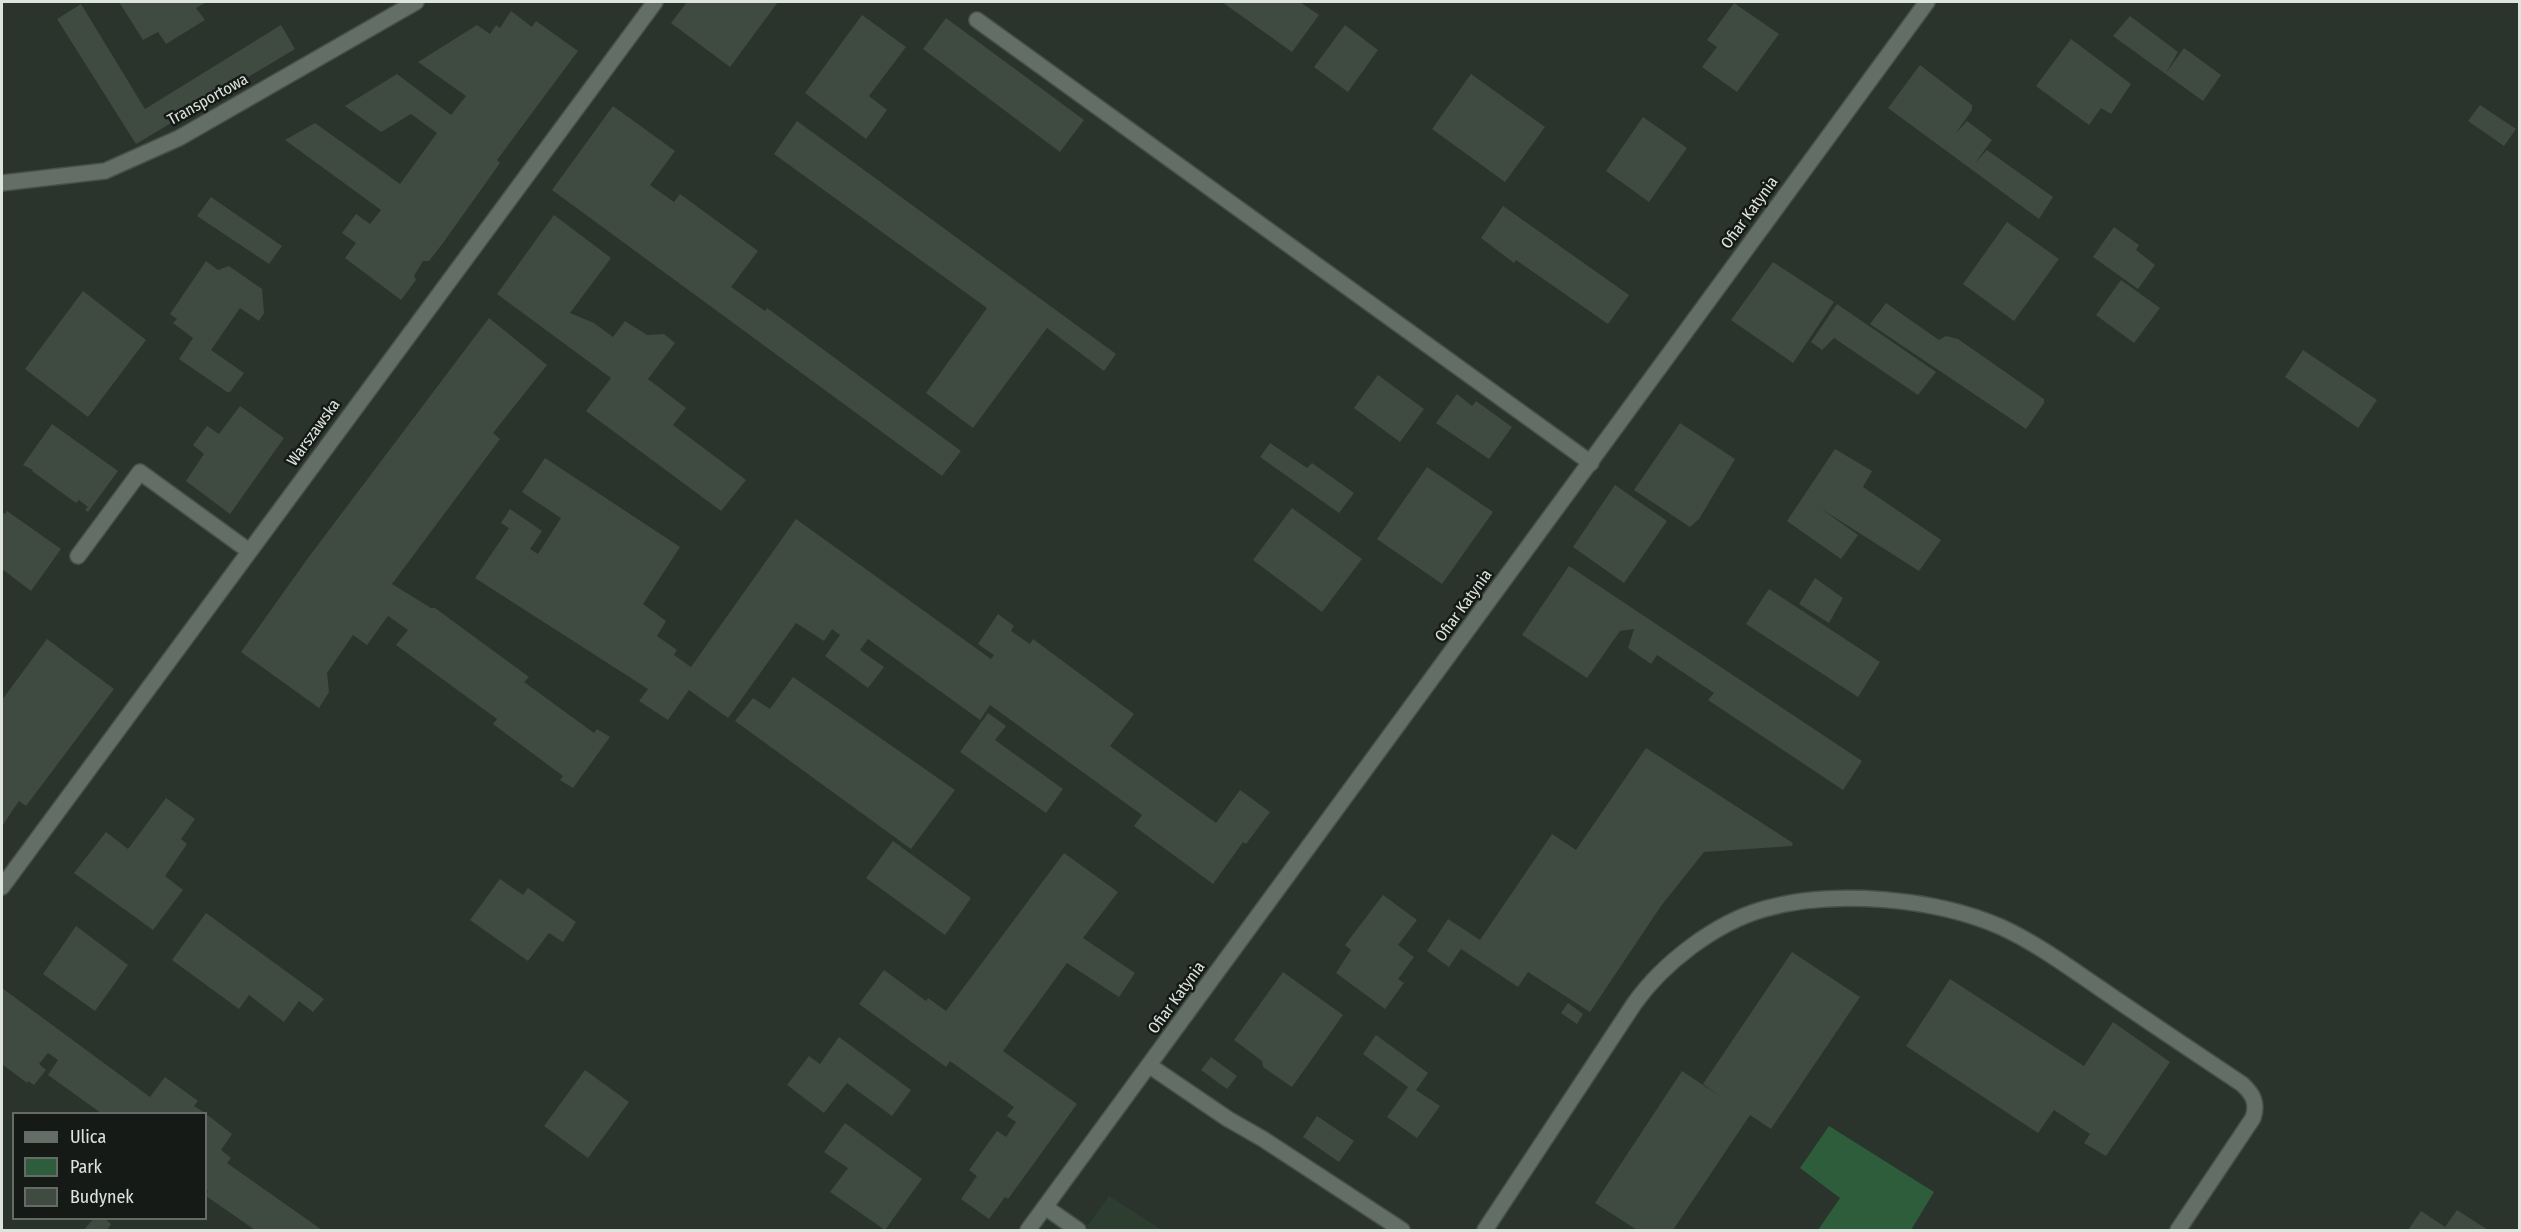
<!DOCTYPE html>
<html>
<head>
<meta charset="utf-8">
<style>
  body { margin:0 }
  #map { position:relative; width:2521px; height:1232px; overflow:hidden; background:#2a342c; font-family:"Fira Sans Condensed",sans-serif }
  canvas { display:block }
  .frame { position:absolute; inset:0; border:3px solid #dde4de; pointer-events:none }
  .legend { position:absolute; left:12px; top:1112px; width:195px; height:108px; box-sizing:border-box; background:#161a17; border:2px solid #666b67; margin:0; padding:8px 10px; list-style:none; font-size:18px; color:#dde4de }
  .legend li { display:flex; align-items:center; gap:12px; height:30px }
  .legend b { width:30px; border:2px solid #666b67 }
</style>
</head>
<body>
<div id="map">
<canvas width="2521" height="1232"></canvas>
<div class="frame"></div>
<ul class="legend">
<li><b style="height:8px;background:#636f66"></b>Ulica</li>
<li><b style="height:16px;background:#2d5d3a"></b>Park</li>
<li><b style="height:16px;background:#3f4a41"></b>Budynek</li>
</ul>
</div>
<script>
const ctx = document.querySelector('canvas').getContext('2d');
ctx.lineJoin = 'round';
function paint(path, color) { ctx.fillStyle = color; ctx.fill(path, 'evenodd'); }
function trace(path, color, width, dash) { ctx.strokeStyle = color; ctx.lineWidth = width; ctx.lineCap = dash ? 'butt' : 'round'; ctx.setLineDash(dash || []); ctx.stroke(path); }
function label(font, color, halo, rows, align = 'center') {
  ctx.font = font + ' "Fira Sans Condensed",sans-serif'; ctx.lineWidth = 5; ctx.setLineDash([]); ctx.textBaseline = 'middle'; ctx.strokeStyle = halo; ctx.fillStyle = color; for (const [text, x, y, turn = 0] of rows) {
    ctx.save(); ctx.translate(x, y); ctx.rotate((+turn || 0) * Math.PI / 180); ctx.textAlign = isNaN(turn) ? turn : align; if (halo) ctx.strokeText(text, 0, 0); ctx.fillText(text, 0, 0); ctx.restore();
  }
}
paint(new Path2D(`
  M1109,1196L1162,1230H1085Z`), '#2d3d30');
paint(new Path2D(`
  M1829,1126L1934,1192L1911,1230H1818L1840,1198L1800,1168Z`), '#2d5d3a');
paint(new Path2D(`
  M119,2H207L196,8L205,20L166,44L158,32L143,40Z
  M687,2H778L730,67L671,23Z
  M1222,2H1300L1319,15L1292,52Z
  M1734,3L1779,34L1737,92L1702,67L1717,47L1707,40Z
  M81,4L145,109L281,25L295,49L136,144L57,19Z
  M511,11L532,27L536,21L578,51L497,160L500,163L443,243L429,261H423L414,276L416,280L401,300L345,258L356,243L342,233L356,214L370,224L381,210L285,140L315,123L400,184L437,133L411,114L381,132L345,106L397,74L451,115L466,96L418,62L477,25L490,34L496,25L500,28Z
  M862,15L906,47L869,96L887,110L866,139L805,93Z
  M2130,16L2178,52L2166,73L2184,48L2221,75L2203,101L2113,36Z
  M946,18L1084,120L1060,152L923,49Z
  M1345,25L1378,50L1348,92L1314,67Z
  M2071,39L2131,84L2111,114L2101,108L2089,125L2036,86Z
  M1920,65L1972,105V110L1955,134L1967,121L1992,140L1975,163L1987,150L2053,197L2039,219L1888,108Z
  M1471,74L1545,127L1505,182L1432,129Z
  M2480,105L2516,129L2504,146L2468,121Z
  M613,106L675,151L650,185L674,202L680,194L758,251L731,287L765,311L767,308L961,451L942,476L552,190Z
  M1643,117L1687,148L1649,202L1606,171Z
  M797,121L1116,354L1104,371L1047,328L973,428L926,393L987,308L774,154Z
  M211,197L282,246L269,264L197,216Z
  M1503,206L1629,295L1608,324L1516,260L1514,263L1481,238Z
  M554,215L611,258L570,313L594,323L613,337L625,321L647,335L664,334L675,343L648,379L686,408L673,425L746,480L721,511L586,411L611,378L497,294Z
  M2007,222L2059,259L2014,321L1963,284Z
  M2114,227L2139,245L2136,250L2155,265L2138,289L2093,257Z
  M206,261L218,270L229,266L262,289L264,313L259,321L240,308L211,350L244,373L230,392H227L179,359L193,338L173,323L177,319L170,314Z
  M1773,262L1834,302L1793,363L1731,320Z
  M2121,280L2160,308L2134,343L2096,315Z
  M83,291L146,340L88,417L25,369Z
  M1886,303L1939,340L1946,336L1958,339L2044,399V403L2026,429L1870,324Z
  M1837,304L1936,372L1918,395L1834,338L1822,350L1811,342Z
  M489,318L547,365L493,433L500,439L392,584L431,608H435L529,677L524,682L594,733L597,729L610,737L573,788L560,780L563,776L493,724L497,719L396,645L408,630L388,616L367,645L353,635L327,673L329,692L319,708L241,652L308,558Z
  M2303,350L2377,400L2358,428L2285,377Z
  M1378,375L1424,409L1400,442L1354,408Z
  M1457,394L1472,406L1476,401L1512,427L1489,459L1436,423Z
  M240,406L284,438L230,514L186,481L204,454L193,445L207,426L219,434Z
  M1680,423L1735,459L1699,519L1690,527L1634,490Z
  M52,424L118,471L88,512L85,510L88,507L79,500L76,503L32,471L33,470L23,465Z
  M1270,443L1307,468L1312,463L1354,493L1339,513L1260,457Z
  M1835,449L1872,471L1863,487L1941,540L1919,571L1820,508L1858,535L1841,559L1787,521Z
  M545,458L680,547L643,604L666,621L657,636L677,650L674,655L691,667L796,519L991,659L994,655L978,644L998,614L1014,626L1011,631L1030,644L1033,639L1134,714L1110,746L1216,823L1240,790L1270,812L1246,844L1243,842L1213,884L1134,826L1142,815L990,705L980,720L868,639L860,650L884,667L868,688L825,656L840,635L832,629L824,641L796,623L728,718L689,690L668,720L639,701L648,689L475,578L509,528L501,523L510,509L542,531L530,549L538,554L561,518L522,492Z
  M1427,467L1493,512L1442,584L1377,539Z
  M1615,485L1667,521L1624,583L1573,547Z
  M1292,508L1362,559L1322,612L1253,560Z
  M7,511L61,549L31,591L2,569V512L5,514Z
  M1569,566L1862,761L1843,790L1708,700L1714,693L1657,655L1651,664L1628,648L1634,629L1620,631L1587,678L1522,635Z
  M1815,578L1843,598L1829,623L1799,604Z
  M1769,589L1880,662L1858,697L1746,624Z
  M47,639L114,689L26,806L19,801L2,826V700Z
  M793,677L955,790L911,849L735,721L753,698L770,709Z
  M988,713L1006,726L995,740L1063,789L1046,813L960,752Z
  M1646,748L1793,843L1792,846L1704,852L1661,906L1590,1012L1528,972L1518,987L1461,949L1449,967L1427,951L1448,919L1480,940L1552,834L1576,850Z
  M166,798L195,819L181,839L187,844L165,876L183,890L153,930L74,873L106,832L128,849Z
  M893,841L971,898L945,935L866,878Z
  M1064,853L1118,892L1083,938L1135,973L1119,997L1067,963L1003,1051L1077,1104L1008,1199L1005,1197L989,1219L961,1199L977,1176L969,1170L997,1131L1006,1137L1016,1122L1007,1116L1014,1107L950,1061L946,1067L859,1004L884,970L926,1001L928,998L946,1011Z
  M500,879L523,895L528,888L576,922L563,942L549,933L528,961L470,920Z
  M1383,895L1417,920L1398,945L1414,957L1398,979L1404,983L1385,1009L1336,973L1351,950L1345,945Z
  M206,913L324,999L313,1012L299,1001L284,1022L249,995L239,1009L172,960Z
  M76,926L128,965L95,1011L43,974Z
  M1792,952L1860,997L1771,1129L1750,1115L1673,1230H1637L1595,1203L1682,1071L1721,1097L1703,1084Z
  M1283,972L1343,1015L1292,1087L1263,1067L1262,1061L1234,1040Z
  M1950,979L2084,1066L2113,1022L2170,1062L2106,1156L2084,1143L2090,1134L2054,1110L2038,1133L1906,1046Z
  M2,988L150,1097L165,1077L198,1101L194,1106L205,1113H101L48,1075L58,1060L48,1053L39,1064L46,1070L34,1085L28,1081L27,1083L2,1064Z
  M1568,1003L1583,1014L1577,1024L1561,1013Z
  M1376,1035L1428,1073L1416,1090L1440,1106L1417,1138L1387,1117L1408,1087L1363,1054Z
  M839,1037L911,1090L892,1116L847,1083L824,1113L787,1085L809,1056L820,1064Z
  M1211,1057L1237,1076L1227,1089L1201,1070Z
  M585,1070L629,1102L588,1158L544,1126Z
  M206,1114L232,1134L221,1150L231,1158L227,1163L322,1230H255L206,1196L208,1191L206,1189Z
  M1317,1116L1354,1141L1339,1162L1303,1137Z
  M845,1123L922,1179L885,1230L830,1192L848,1168L824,1152Z
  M2457,1210L2488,1230H2408L2421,1211L2445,1227Z
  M94,1218H104L111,1224L107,1230H84Z`), '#3f4a41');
const service = new Path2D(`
  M977,20L1591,463
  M78,556L140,472L249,551
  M1045,1207L1078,1230`);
const minor = new Path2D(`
  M2,183L105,171L179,138L416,2
  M2,887L655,2
  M1150,1066L1228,1119L1263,1139L1402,1230
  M1028,1230L1927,2
  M1485,1230L1634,1004C1663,963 1715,923 1764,909C1833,889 1935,898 2001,927C2036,943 2067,966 2098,987C2146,1020 2194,1052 2242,1084C2253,1094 2258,1103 2253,1118L2178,1230`);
trace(service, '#475049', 18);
trace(minor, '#475049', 18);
trace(service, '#636f66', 15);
trace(minor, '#636f66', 15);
label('16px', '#dde4de', '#161a17', [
  ["Transportowa",208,100,-29],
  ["Ofiar Katynia",1750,213,-54],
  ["Warszawska",314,433,-54],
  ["Ofiar Katynia",1464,606,-54],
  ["Ofiar Katynia",1177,998,-54]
]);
</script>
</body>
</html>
